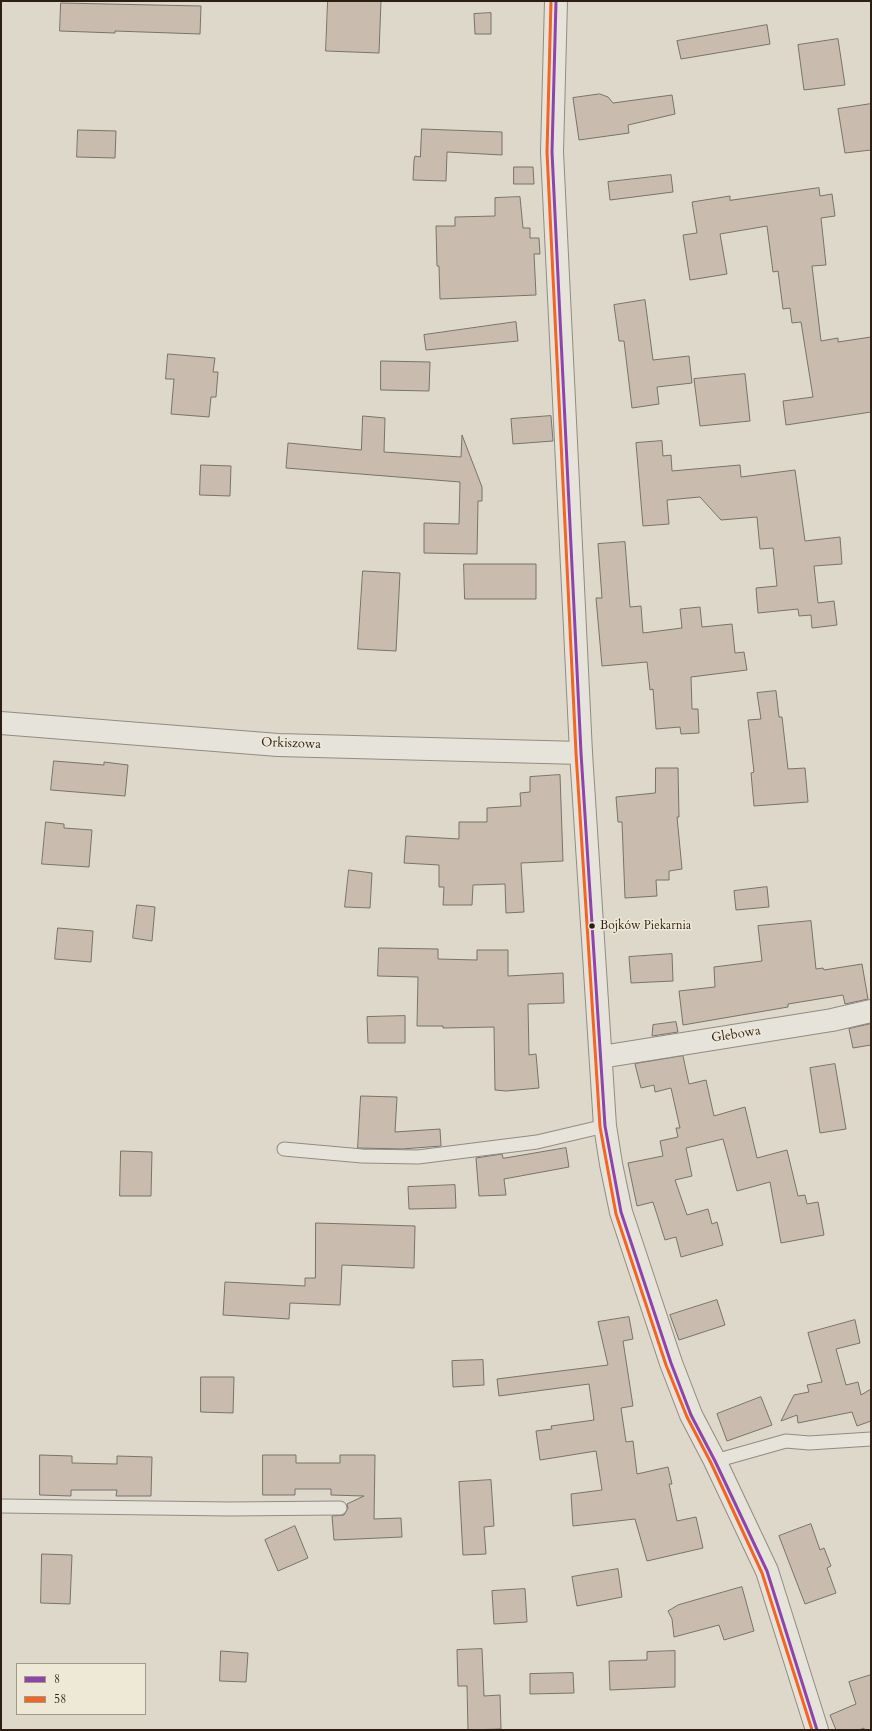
<!DOCTYPE html>
<html>
<head>
<meta charset="utf-8">
<style>
  body { margin:0 }
  #map { position:relative; width:872px; height:1731px; overflow:hidden; background:#ddd8c9; font-family:Cardo,serif }
  canvas { display:block }
  .frame { position:absolute; inset:0; border:2px solid #2d1e14; pointer-events:none }
  .legend { position:absolute; left:16px; top:1663px; width:130px; height:52px; box-sizing:border-box; background:#eee9d7; border:1px solid #a19889; margin:0; padding:5px 7px; list-style:none; font-size:12px; color:#2d1e14 }
  .legend li { display:flex; align-items:center; gap:8px; height:20px }
  .legend b { width:20px; border:1px solid #a19889 }
</style>
</head>
<body>
<div id="map">
<canvas width="872" height="1731"></canvas>
<div class="frame"></div>
<ul class="legend">
<li><b style="height:5px;background:#8e44ad"></b>8</li>
<li><b style="height:5px;background:#f26522"></b>58</li>
</ul>
</div>
<script>
const ctx = document.querySelector('canvas').getContext('2d');
ctx.lineJoin = 'round';
function paint(path, color) { ctx.fillStyle = color; ctx.fill(path, 'evenodd'); }
function trace(path, color, width, dash) { ctx.strokeStyle = color; ctx.lineWidth = width; ctx.lineCap = dash ? 'butt' : 'round'; ctx.setLineDash(dash || []); ctx.stroke(path); }
function label(font, color, halo, rows, align = 'center') {
  ctx.font = font + ' Cardo,serif'; ctx.lineWidth = 3; ctx.setLineDash([]); ctx.textBaseline = 'middle'; ctx.strokeStyle = halo; ctx.fillStyle = color; for (const [text, x, y, turn = 0] of rows) {
    ctx.save(); ctx.translate(x, y); ctx.rotate((+turn || 0) * Math.PI / 180); ctx.textAlign = isNaN(turn) ? turn : align; if (halo) ctx.strokeText(text, 0, 0); ctx.fillText(text, 0, 0); ctx.restore();
  }
}
const building = new Path2D(`
  M328,1H381L379,53L326,51Z
  M61,3L201,6L200,34L115,31V33L60,31Z
  M491,13V34H475L474,14Z
  M767,25L770,44L681,59L677,41Z
  M838,39L845,85L804,90L798,45Z
  M600,94L608,97L613,103L672,95L675,114L628,125L629,133L579,140L573,98Z
  M871,104V150L845,153L838,109Z
  M422,129L502,132V155L447,152L446,181L413,180L414,160L415,156L420,157Z
  M78,130L116,131L115,158L77,157Z
  M514,167H533L534,184H514Z
  M671,175L673,192L610,200L608,182Z
  M819,188L820,196L832,194L835,216L821,218L826,265L812,266L821,341L838,338V342L871,337V412L786,425L783,401L813,397L801,322L792,323L790,308L783,309L778,271L773,272L767,226L720,234L727,274L690,280L683,235L697,233L692,202L730,196V200Z
  M520,197L523,228H530V238H539L540,254H534L536,295L440,299L439,266H437L436,226H455V217L495,216V198Z
  M645,300L653,360L689,356L692,383L657,387L659,404L632,408L624,341H619L614,305Z
  M516,322L518,341L426,350L424,335Z
  M168,354L215,358L213,372H218L216,397H211L209,417L171,414L174,379H166Z
  M381,361L430,362L429,391L381,390Z
  M745,374L750,421L700,426L694,379Z
  M363,416L385,418L384,452L461,457L462,435L482,487V501H478L477,554L424,553V523L459,524L460,482L286,468L288,443L361,450Z
  M551,416L553,441L513,444L511,419Z
  M662,441L663,456L671,455L672,471L740,465L741,477L795,470L805,541L840,537L842,564L814,566L818,603L834,601L837,625L812,628L811,615L799,616L798,609L758,613L756,588L777,586L773,548L760,549L757,517L721,520L700,497L667,500L669,524L643,526L636,443Z
  M201,465L231,466L230,496L200,495Z
  M625,542L630,607L641,606L643,633L682,628L680,609L700,607L702,627L732,624L735,653L744,652L747,670L691,677L692,709H698L699,733L681,734L680,727L656,729L653,689L650,690L647,662L602,666L596,598H602L598,544Z
  M464,564H536V599H465Z
  M363,571L400,573L396,651L358,649Z
  M776,691L779,717H782L788,769L805,768L808,802L754,806L751,773L754,772L748,720L761,719L757,693Z
  M54,761L104,765V762L128,765L125,796L51,790Z
  M656,768H678L679,817H677L682,869L669,871V880H656L657,896L625,898L622,822H618L616,797L655,793Z
  M560,775L563,861L521,863L524,912L506,913L505,884L473,885L472,905H443L444,887H439V865L404,863L406,836L459,839V822H487V808L521,806L520,793L530,792V777Z
  M46,822L64,824V828L92,830L89,867L42,864Z
  M349,870L372,873L370,908L345,907Z
  M767,887L769,907L736,910L734,891Z
  M137,905L155,907L152,941L133,938Z
  M811,921L816,969L823,968L824,970L862,964L868,999L845,1004L843,995L788,1004V1007L683,1025L679,991L715,987L714,967L762,961L758,926Z
  M58,928L93,931L91,962L55,959Z
  M379,948L438,949V959L477,960V950H508V976L563,973L564,1003L528,1004L529,1055L536,1054L539,1088L506,1091L495,1090L494,1027L443,1028V1026H417L418,977L378,976Z
  M672,954L673,981L631,983L629,957Z
  M405,1016V1043H368L367,1017Z
  M676,1022L678,1032L652,1036L653,1025Z
  M871,1024V1045L853,1048L849,1029Z
  M683,1056L689,1084L706,1080L714,1116L745,1107L757,1158L787,1150L798,1196L805,1195L807,1204L818,1202L824,1235L781,1243L770,1182L737,1191L723,1139L686,1148L692,1176L675,1180L687,1215L708,1209L712,1224L717,1222L723,1245L681,1257L676,1237L665,1240L653,1202L637,1206L628,1163L663,1156L660,1141L678,1137L676,1128H680L671,1088L655,1092L654,1085L641,1088L635,1064Z
  M835,1064L846,1129L820,1133L810,1068Z
  M361,1096L397,1097L395,1132L440,1129L441,1146L402,1149L358,1148Z
  M566,1148L569,1167L504,1179L506,1195L479,1196L476,1158L502,1154L503,1158Z
  M121,1151L152,1152L151,1196H120Z
  M455,1185L456,1208L409,1209L408,1187Z
  M316,1223L415,1226L414,1268L342,1265L340,1305L290,1303L289,1319L223,1315L225,1282L305,1286V1278H315Z
  M717,1300L725,1325L679,1340L670,1315Z
  M629,1317L633,1339L623,1341L633,1406L621,1408L626,1442L633,1441L637,1474L668,1467L672,1484H669L677,1521L696,1517L703,1548L647,1561L635,1519L573,1526L571,1494L602,1490L596,1451L540,1460L536,1431L552,1429L551,1426L594,1420L589,1384L499,1396L497,1379L608,1365L598,1322Z
  M855,1320L860,1343L836,1349L846,1385L858,1382L861,1395L871,1389V1421L857,1426L852,1412L798,1423L797,1415L781,1421L794,1395L809,1392L807,1385L822,1382L808,1333Z
  M483,1360L484,1385L453,1387L452,1361Z
  M201,1377H234L233,1413L201,1412Z
  M761,1397L772,1425L727,1441L717,1414Z
  M40,1455L72,1456V1463L117,1464V1456L152,1457L151,1496H116L117,1490H71V1496L40,1495Z
  M263,1455H296V1463H340V1455H375L374,1519L401,1518L402,1537L334,1540L332,1516L344,1515L348,1508L347,1504L364,1496L331,1495V1489H295V1495H263Z
  M491,1480L494,1526L484,1527L486,1554L463,1555L459,1482Z
  M811,1524L820,1550L824,1548L831,1566L827,1568L836,1593L805,1604L779,1536Z
  M295,1526L308,1558L278,1571L265,1540Z
  M42,1554L72,1555L70,1604L41,1603Z
  M618,1569L622,1597L577,1606L572,1577Z
  M742,1587L754,1631L724,1640L719,1625L674,1637L672,1619L668,1611L678,1605Z
  M525,1589L527,1622L494,1624L492,1591Z
  M482,1649L484,1696L500,1695L501,1729L468,1730L467,1686H458L457,1650Z
  M221,1651L248,1653L246,1682L220,1681Z
  M675,1651V1687L610,1690L609,1661L647,1660V1652Z
  M573,1673L574,1693L530,1694V1674Z
  M871,1675V1730H864V1728L859,1730H836L830,1715L856,1704L849,1682Z`);
paint(building, '#c9bcaf');
trace(building, '#78736a', 1);
const service = new Path2D(`
  M284,1149L362,1156L418,1157L537,1142L605,1126
  M715,1461L786,1441L809,1443L871,1439
  M1,1506L230,1509L340,1508`);
const minor = new Path2D(`
  M1,723L278,745L581,753
  M601,1057L832,1020L871,1011`);
const tertiary = new Path2D(`
  M556,1L552,152L581,753L605,1126L611,1164L621,1212L671,1363L691,1415L715,1461L767,1571L817,1730`);
trace(service, '#918c82', 15);
trace(minor, '#918c82', 24);
trace(tertiary, '#918c82', 24);
trace(service, '#e6e3db', 13);
trace(minor, '#e6e3db', 22);
trace(tertiary, '#e6e3db', 22);
trace(new Path2D(`
  M556,1L552,152L581,753L605,1126L621,1212L671,1363L691,1415L715,1461L767,1571L817,1730`), '#8e44ad', 3);
trace(new Path2D(`
  M551,1L547,152L576,753L600,1127L616,1214L666,1365L687,1417L711,1463L762,1573L812,1730`), '#f26522', 3);
for (const [x, y, r, color] of [
  [592,926,3.5,"#2d1e14"]
]) { const dot = new Path2D(); dot.arc(x, y, r, 0, 2 * Math.PI); ctx.fillStyle = color; ctx.fill(dot); trace(dot, '#eee9d7', 1.5); }
label('12px', '#2d1e14', '#eee9d7', [
  ["Bojków Piekarnia",600,926]
], 'left');
label('13px', '#2d1e14', '#eee9d7', [
  ["Orkiszowa",291,744,2],
  ["Glebowa",736,1035,-9]
]);
</script>
</body>
</html>
